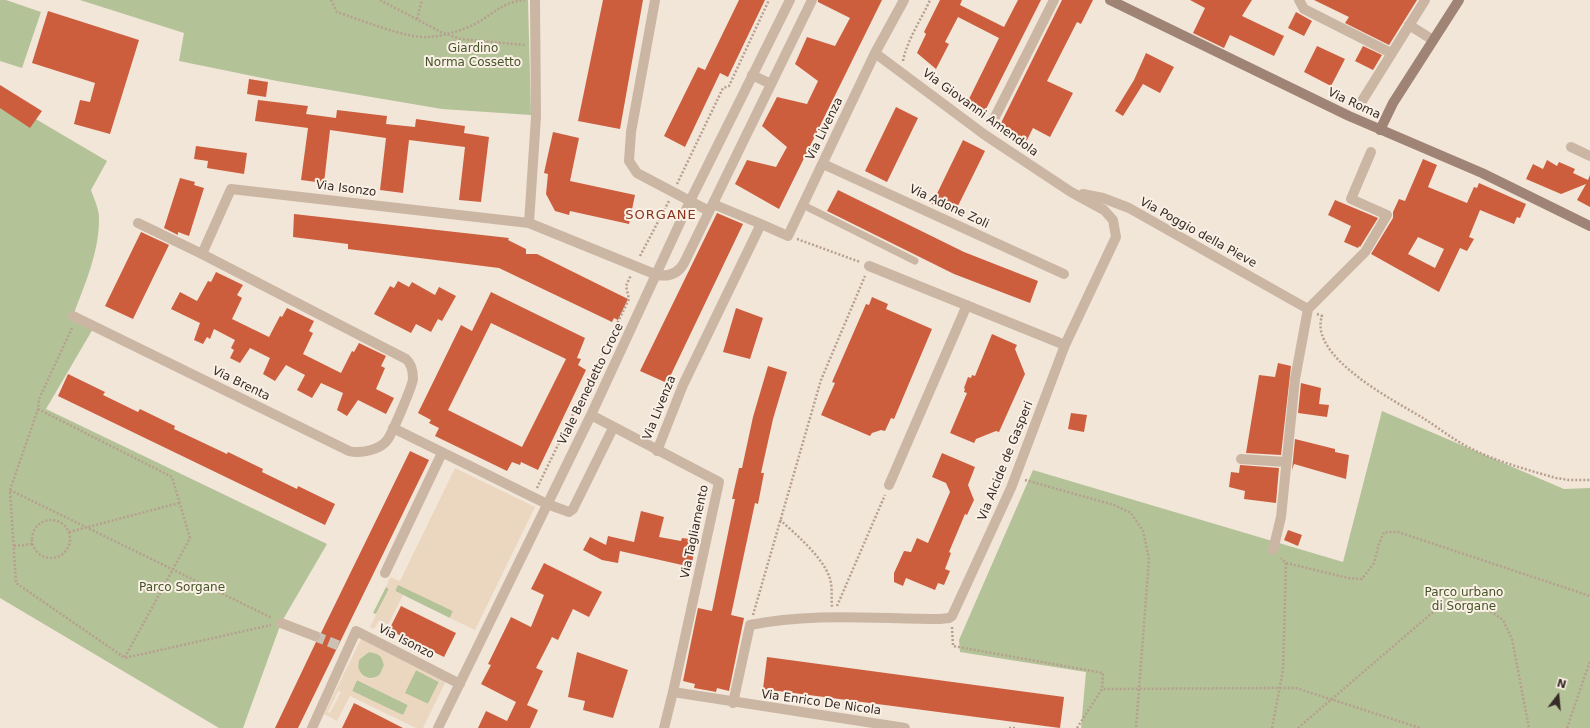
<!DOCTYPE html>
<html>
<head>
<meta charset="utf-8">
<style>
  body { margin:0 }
  #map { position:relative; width:1590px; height:728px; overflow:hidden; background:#f2e6d9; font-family:"DejaVu Sans",sans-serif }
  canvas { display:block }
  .north { position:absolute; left:1538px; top:676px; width:40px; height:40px; -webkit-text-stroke:3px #faf0e5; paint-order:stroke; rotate:16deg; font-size:11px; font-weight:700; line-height:16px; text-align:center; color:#362b26 }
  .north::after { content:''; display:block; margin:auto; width:14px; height:18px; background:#362b26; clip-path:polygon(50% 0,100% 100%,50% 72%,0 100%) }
</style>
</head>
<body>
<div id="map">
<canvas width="1590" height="728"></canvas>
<div class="north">N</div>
</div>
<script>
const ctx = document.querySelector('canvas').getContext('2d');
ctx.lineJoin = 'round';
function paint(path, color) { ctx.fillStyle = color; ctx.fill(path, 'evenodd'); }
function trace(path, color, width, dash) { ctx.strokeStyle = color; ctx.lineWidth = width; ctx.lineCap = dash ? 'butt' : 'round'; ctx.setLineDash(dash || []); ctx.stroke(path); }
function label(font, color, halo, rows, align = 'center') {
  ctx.font = font + ' "DejaVu Sans",sans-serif'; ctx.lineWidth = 4; ctx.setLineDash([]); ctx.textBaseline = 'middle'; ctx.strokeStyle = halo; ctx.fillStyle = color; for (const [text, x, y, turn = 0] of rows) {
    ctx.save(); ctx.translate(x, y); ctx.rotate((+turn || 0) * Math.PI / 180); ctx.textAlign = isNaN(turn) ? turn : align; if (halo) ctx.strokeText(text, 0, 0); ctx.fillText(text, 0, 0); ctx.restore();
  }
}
paint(new Path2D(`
  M0,0H6L41,12L22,68L0,61Z
  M80,0H528L531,115L442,109L277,81L179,61L184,33Z
  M0,98L107,161L91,190C94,199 100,211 99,220C99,253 84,286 73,316L94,327L46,409L327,544L281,623L243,728H219L0,598Z
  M1382,411L1564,489L1590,488V728H1081L1086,672L960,652L959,640L1033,470L1343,562Z
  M398,584L453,611L450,618L395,591Z
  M386,587L389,589L376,614L373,613Z
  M358 665a13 13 0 1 1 26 0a13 13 0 1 1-26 0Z
  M416,670L439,682L428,704L404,693Z
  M357,680L408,705L403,716L352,691Z`), '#b4c298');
paint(new Path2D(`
  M455,468L535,507L475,630L450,618L453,611L398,585L395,591L403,595L388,625L379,620L374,629L370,627L389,589L386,587L390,577L400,581Z
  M361,639L446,681L423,728H416L350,696L337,721L324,714ZM369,652L377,654L381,657L384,665L379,676L371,679L362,676L358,668L359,660ZM416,670L439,682L428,704L405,693ZM357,680L408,705L403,715L352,691ZM338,691L341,692L330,713L328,712Z`), '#ebd7bf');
paint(new Path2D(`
  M603,0H643L620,129L578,121Z
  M739,0H765L728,77L720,73L685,147L664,136L698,67L705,70Z
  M818,0H882L779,209L735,184L747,160L776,167L782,156L787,147L762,126L777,97L807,104L818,81L795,64L807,37L835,46L850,18L818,2Z
  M940,0H962L960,5L1004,27L1018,0H1041L984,113L968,101L999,38L958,17L945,42L949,44L936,69L917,53L926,34L924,32Z
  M1062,0H1093L1081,24L1077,22L1047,81L1073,93L1050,137L1033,128L1025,144L1014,139L1015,136L1000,125Z
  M1190,0H1252L1242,16L1284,36L1274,56L1230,35L1224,48L1193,33L1205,8Z
  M1314,0H1417L1389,45L1345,23L1349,17Z
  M48,11L139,40L110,134L74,124L80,100L90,102L95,83L32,63Z
  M1296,12L1312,21L1304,36L1288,28Z
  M1317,46L1345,59L1331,86L1304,72Z
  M1363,46L1382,55L1373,70L1355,61Z
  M1146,53L1174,67L1160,93L1143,84L1123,116L1115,111L1134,80Z
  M249,79L268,82L266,97L247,94Z
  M0,85L42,111L30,128L0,108Z
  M258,100L308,106L306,114L336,118L337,110L387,116L386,124L415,127L416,119L465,126L464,133L489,137L481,202L459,200L465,147L409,140L403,193L380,190L386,138L330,130L324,183L301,180L308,128L255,121Z
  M896,107L918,118L887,182L865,171Z
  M553,132L579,138L570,181L635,195L629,224L570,211L569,215L555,211L546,194L548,174L544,173Z
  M963,140L985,151L954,214L932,204Z
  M196,146L247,153L244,174L207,168L208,161L194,159Z
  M1423,159L1437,165L1428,187L1467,203L1474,187L1477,188L1479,183L1526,204L1520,218L1517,217L1514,224L1480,210L1469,237L1474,239L1467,251L1460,248L1439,292L1371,254L1393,218V212L1399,199L1405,201ZM1418,237L1444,249L1435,268L1408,254Z
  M1547,160L1557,166L1559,162L1575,169L1573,173L1588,180L1590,175V207L1577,200L1586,184L1561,194L1526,179L1533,164L1543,169Z
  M180,178L195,182L194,185L204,188L189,236L178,232V235L164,228Z
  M838,190L964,252L1038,281L1030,303L954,274L827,211Z
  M1335,200L1378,218L1360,247L1359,246L1358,248L1344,242L1351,226L1328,215Z
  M717,213L743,224L667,383L640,371Z
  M294,214L509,238L508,240L526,249V254H537L628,299L618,320L614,318L612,322L499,268L348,249V244L293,237Z
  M141,232L169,245L133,319L105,306Z
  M216,272L243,285L237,295L242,298L232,319L269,337L280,316L282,317L287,308L314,321L309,331L313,333L303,354L341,373L352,351L354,352L359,343L386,356L381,366L385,368L376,389L394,398L386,414L358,400L347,416L337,410L343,393L321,383L312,398L297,390L305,375L286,365L275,381L263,374L270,358L250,348L240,363L230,358L234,350L231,348L235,340L214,329L210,339L207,337L203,344L194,340L200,323L171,309L180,292L197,301L208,281L211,282Z
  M398,281L409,287L412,282L435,295L439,287L456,296L442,321L438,319L431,332L416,324L411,333L374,314L390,286L394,288Z
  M491,292L585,338L577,358L581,359L578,365L586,370L538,470L521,462L520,465L512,462L507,471L435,436L439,428L429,423L431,420L418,413L461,325L472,331ZM491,323L566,359L522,447L448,410Z
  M872,297L888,304L886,309L932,329L894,419L891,418L885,431L881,430L872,433L870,436L821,415L835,383L832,382L866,304L869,305Z
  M736,308L763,318L750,359L723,352Z
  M992,334L1017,345L1015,349L1025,374L999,432L996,431L976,439L974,443L950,433L967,393L964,392L965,389L964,388L968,377L971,378L972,375L975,376Z
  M1278,363L1291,366L1281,455L1246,453L1259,375L1275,377Z
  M768,366L787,372L773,419L761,473H764L758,504L755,503L731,615L744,618L729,691L717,688L716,692L711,691L694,688L695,684L683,681L698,608L712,611L735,499H732L739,468H742L753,417Z
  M68,374L105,392L103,395L138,412L140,409L175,426L174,429L227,454L228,452L263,469L262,472L297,489L298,486L335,504L325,525L58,396Z
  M1301,383L1321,388L1319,404L1329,405L1327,417L1298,413Z
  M1071,413L1087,415L1084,432L1068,429Z
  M1295,439L1335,449V452L1349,455L1346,479L1294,464L1292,470Z
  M410,451L429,460L298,728H275L316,642L321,639V633Z
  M942,453L975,467L968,485L974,500L967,515L965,514L949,552L951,553L945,569L950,571L944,585L938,583L935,590L906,578L903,586L894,582V573L904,551L911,552L917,538L928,543L950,492L946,483L932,477Z
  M1240,465L1279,468L1276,503L1244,499L1245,491L1229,487L1231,472L1239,473Z
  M641,511L664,517L659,537L681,541L682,538L697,540L691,567L620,551L618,563L602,560L583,550L590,537L606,545L608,536L634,542Z
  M1288,530L1302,535L1298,546L1284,540Z
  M544,563L602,592L589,617L573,609L558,640L552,637L536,668L543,671L527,705L538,710L530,728H478L486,711L507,721L516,702L481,684L491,665L488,664L511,617L531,627L544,595L531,589Z
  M401,606L456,633L444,657L389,630Z
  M577,652L628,670L613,718L583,710L585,701L568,697Z
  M767,657L1064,697L1060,728L763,689Z
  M354,703L403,728H342Z`), '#cc5e3e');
trace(new Path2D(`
  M315,636L342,647`), '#ccc1b5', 10, [10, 5]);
trace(new Path2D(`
  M331,0L337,12C358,19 408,39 428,37C443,36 460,31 473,25C493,15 501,2 525,0
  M380,0L441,32L460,39L525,45
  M417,19L422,0
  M903,61C907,40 921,20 930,0
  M677,184L723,88L729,86L769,0
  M797,239L860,262
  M640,256L669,201
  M1317,314L1322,316C1308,357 1395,401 1423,418C1439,428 1455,441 1472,449C1498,462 1528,470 1556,478L1569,480H1590
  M72,328L39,399L38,409L10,490L16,583L125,658L271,625
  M38,409L172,477L190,538L125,657
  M1025,480L1114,505L1131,513L1143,531L1149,559L1136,728
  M537,488L629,299L626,286L631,275
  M10,490L272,618
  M780,520C796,534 822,557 829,576C833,585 831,598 832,607
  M32 539a19 19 0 1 1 38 0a19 19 0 1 1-38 0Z
  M69,532L179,503
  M14,546L33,544
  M1286,563L1348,578L1362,579L1374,563L1379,544L1384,532H1398L1590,596
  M837,606L885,495
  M753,615L821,380L865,276
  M952,627L953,646L1103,673L1102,689
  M1009,728H1015
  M1077,728L1102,689L1280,688H1296L1420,728
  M1272,728L1283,670L1286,563L1281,558
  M1298,728L1432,613L1458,601L1483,606L1503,620L1512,639L1529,728
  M1567,728L1590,661`), '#b79f8f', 2.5, [2, 2]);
trace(new Path2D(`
  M803,205L915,261`), '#cbb6a4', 7);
trace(new Path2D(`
  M655,0L631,132L629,161L637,173L709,211
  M1299,0L1304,9L1391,53
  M1409,25L1433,40
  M752,75L771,84
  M1362,101L1425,0
  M994,119L1054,0
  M1571,147L1590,156
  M823,164L1064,274
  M1083,194L1103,198L1129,208L1308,309
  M713,204L761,224
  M529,223L536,117L535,0
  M202,254L231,189L529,223L657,275C669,277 678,274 684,263L812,0
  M869,266L1065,345
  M73,316L349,451C360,454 381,450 388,439C393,431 412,387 413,379C413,371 412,364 406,359L202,254L138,223
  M591,415L719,482L673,692L664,728
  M393,428L547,504L569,512L573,509L613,428
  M657,451L683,385L761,224L788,236L875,53L904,0
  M1241,459L1286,462
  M889,485L967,305
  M1273,550L1281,517L1295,379L1308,309L1365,252L1387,215L1351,199L1371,152
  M385,573L442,453
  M281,623L315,636
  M673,692L905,728
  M733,703L750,625C813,612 876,619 940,619L949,618L952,616L1011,488L1065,345L1116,237L1113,220L1104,210L1071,192L985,135L875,53
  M312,728L356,631L460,684
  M438,728L591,415L690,201L790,0`), '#cbb6a4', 10);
trace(new Path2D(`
  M1110,0L1349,116L1482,173L1590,226
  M1380,130L1393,103L1459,0`), '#9f8476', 10);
label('12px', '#465529', '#faf0e5', [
  ["Giardino",473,49],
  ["Norma Cossetto",473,63],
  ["Parco Sorgane",182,588],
  ["Parco urbano",1464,593],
  ["di Sorgane",1464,607]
]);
label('12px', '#362b26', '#faf0e5', [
  ["Via Roma",1354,104,25],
  ["Via Giovanni Amendola",980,113,36],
  ["Via Livenza",825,129,-64],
  ["Via Isonzo",346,189,7],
  ["Via Adone Zoli",949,207,25],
  ["Via Poggio della Pieve",1198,233,29],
  ["Via Brenta",241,384,26],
  ["Viale Benedetto Croce",591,384,-64],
  ["Via Livenza",660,408,-68],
  ["Via Alcide de Gasperi",1006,461,-68],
  ["Via Tagliamento",695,532,-78],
  ["Via Isonzo",406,642,27],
  ["Via Enrico De Nicola",821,703,8]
]);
ctx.letterSpacing = '1px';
label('13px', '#89341c', '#faf0e5', [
  ["SORGANE",661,216]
]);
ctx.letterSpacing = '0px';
</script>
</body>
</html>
